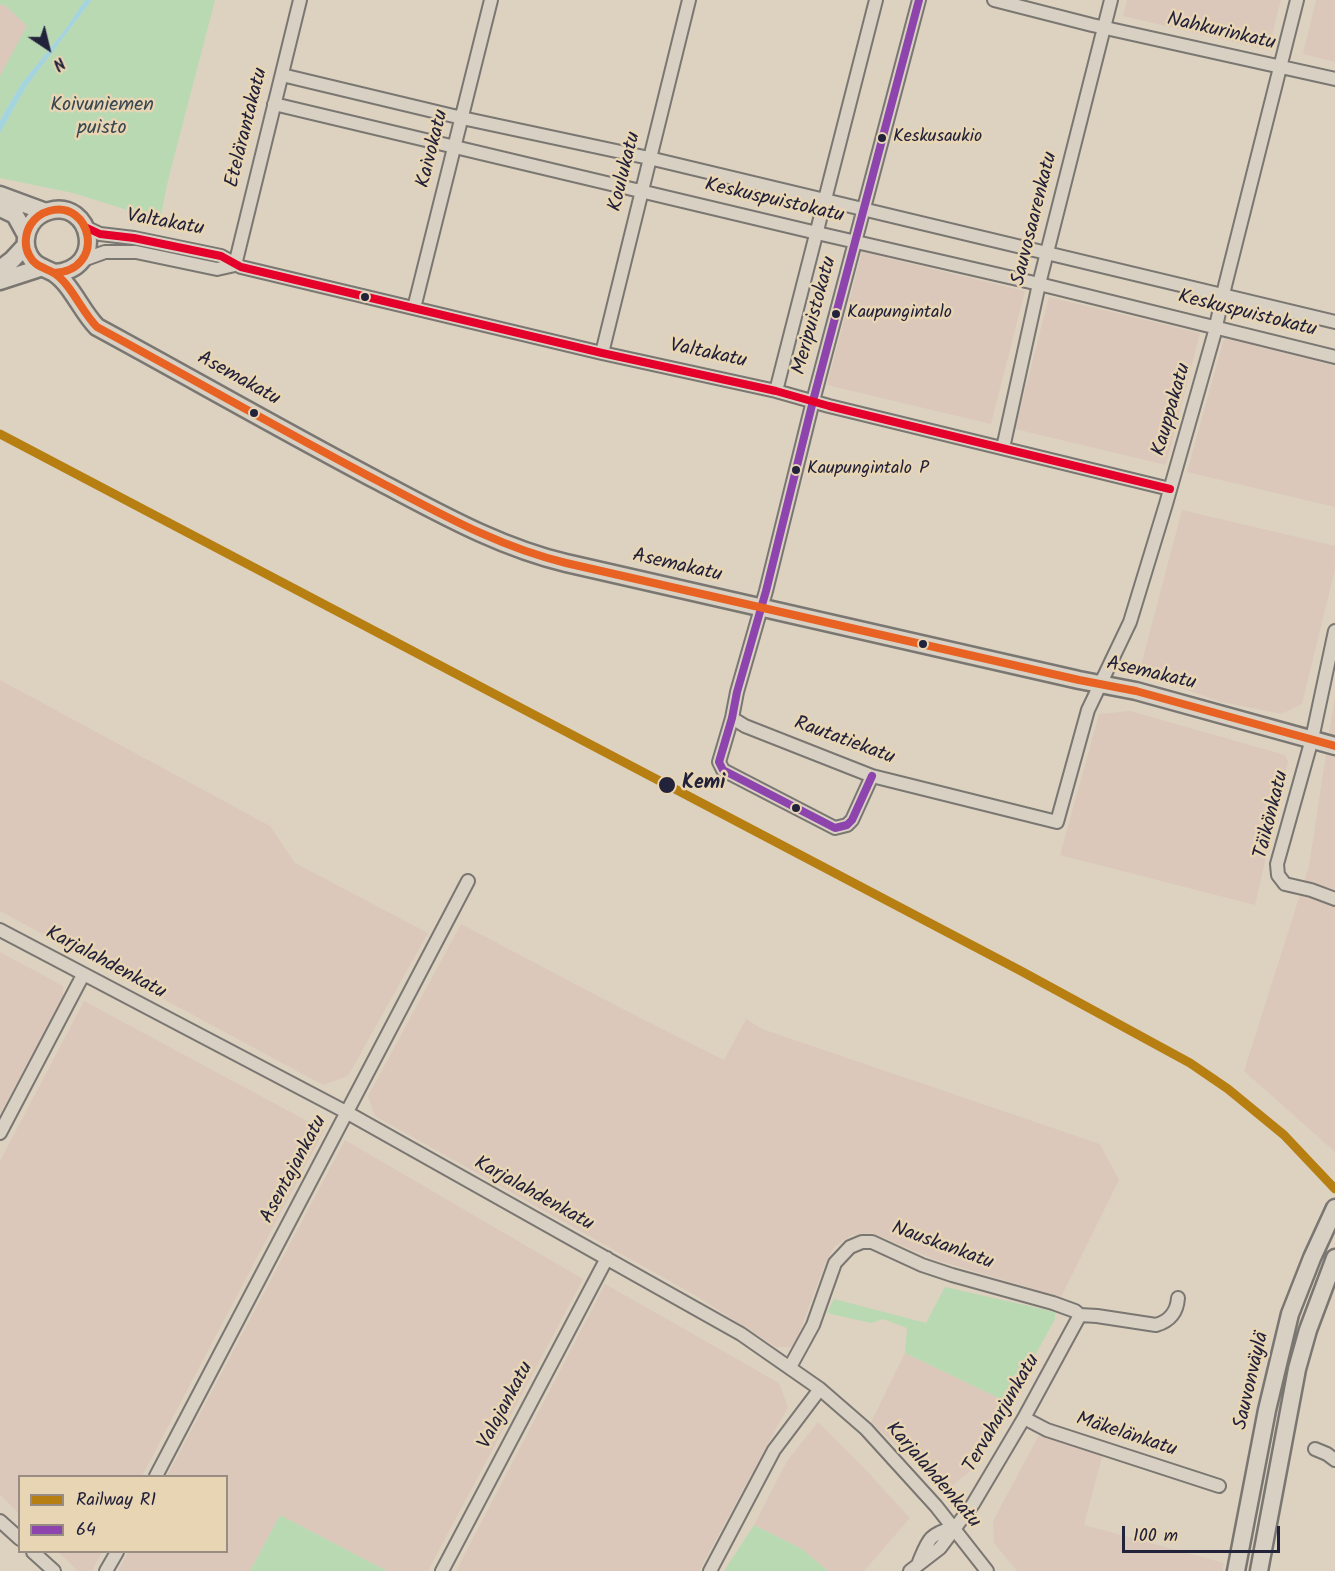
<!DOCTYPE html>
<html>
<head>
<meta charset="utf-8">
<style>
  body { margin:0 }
  #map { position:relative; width:1335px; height:1571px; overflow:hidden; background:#dcd2bf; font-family:Kalam,sans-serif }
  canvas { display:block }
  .legend { position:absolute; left:18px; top:1475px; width:210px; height:78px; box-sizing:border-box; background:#e8d5b3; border:2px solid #998d83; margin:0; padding:8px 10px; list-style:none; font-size:18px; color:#22223b }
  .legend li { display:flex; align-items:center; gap:12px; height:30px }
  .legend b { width:30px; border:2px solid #998d83 }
  .north { position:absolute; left:18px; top:18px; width:60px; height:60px; -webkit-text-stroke:4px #e8d5b3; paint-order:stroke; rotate:145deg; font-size:16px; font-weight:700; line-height:24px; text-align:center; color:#22223b }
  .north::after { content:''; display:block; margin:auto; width:21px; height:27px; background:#22223b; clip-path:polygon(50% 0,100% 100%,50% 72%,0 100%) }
  .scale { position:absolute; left:1122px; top:1526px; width:158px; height:27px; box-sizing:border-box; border:3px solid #22223b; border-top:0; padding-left:8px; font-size:18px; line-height:21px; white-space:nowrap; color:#22223b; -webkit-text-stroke:4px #e8d5b3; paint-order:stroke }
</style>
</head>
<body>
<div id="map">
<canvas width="1335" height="1571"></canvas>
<ul class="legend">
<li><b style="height:8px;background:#b77e12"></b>Railway R1</li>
<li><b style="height:8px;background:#8e44ad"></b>64</li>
</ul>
<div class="north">N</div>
<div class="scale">100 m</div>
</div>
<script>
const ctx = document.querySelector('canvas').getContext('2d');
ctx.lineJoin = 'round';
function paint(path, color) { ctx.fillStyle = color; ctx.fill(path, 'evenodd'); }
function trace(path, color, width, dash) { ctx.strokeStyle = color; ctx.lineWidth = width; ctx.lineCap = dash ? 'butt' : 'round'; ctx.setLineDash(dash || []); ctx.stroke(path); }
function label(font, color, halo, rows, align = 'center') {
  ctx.font = font + ' Kalam,sans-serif'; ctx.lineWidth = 5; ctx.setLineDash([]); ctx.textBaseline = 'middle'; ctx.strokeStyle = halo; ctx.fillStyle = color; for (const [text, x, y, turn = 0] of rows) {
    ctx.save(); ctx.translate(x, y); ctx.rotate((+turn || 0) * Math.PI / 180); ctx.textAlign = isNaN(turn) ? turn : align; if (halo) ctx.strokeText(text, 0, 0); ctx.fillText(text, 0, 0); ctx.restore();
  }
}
paint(new Path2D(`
  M1127,0H1281L1268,50L1123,16Z
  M1316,0H1335V62L1303,54Z
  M0,4L7,7L28,26L0,76Z
  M862,252L1025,291L991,424L827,385Z
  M1049,297L1200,333L1166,465L1015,429Z
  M1224,338L1335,366V507L1187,472Z
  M1182,510L1335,546V569L1302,704L1281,714L1221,702L1139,673Z
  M0,680L270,826L295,863L428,933L348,1076L323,1085L0,911Z
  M1335,695V1152L1244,1071L1309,866Z
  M1130,711L1285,755L1288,762L1255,905L1060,855L1099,714Z
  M461,924L615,1005L724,1060L746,1019L762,1029L1100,1144L1119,1180L1061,1297L936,1260L872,1233L852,1235L835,1246L825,1264L794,1347H776L698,1297L375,1116L368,1096Z
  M0,952L63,986V997L0,1114Z
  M84,1001L324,1130L142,1476H20L19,1514L0,1495V1161Z
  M345,1140L583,1279L428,1571H387L280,1515L250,1571H118L128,1552H226V1476H167Z
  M605,1284L779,1383L788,1407L699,1571H456Z
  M905,1353L1009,1403L972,1469L945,1492L871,1422Z
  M818,1422L862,1466L910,1518L864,1571H828L802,1549L754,1525L787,1461Z
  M1039,1435L1103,1453L1084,1525L1224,1563L1222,1571H1017L994,1543L993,1521Z
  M58,1552H102L92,1571H78Z`), '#dbc8bb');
paint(new Path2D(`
  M0,0H85L64,31L21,84L0,120V76L27,26L7,7L0,4Z
  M92,0H215L168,180L160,220L73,193L0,178V133L26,87Z
  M945,1287L1055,1312V1319L1009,1403L905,1353L907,1328L883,1319L871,1323L827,1313L834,1299L926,1323Z
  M280,1515L387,1571H250Z
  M754,1525L802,1549L828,1571H724Z`), '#b9d9b2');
paint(new Path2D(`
  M85,0H92L26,87L0,133V120L21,84L64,31Z`), '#a4d5de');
const street = new Path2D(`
  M994,0L1092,25L1335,79
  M282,75L462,118L649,158L1335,322
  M274,104L817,233L1039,284L1335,357
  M85,227L100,234L134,238L221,256L241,267L602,353L776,391L829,406L1170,489
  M83,260L105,252H136L217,269L235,265
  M235,265L300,0
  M414,308L491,0
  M602,353L689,0
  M776,391L876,0
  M1003,448L1039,284L1111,0
  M1335,631L1312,739L1277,864L1278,875L1285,884L1311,890L1335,899
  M732,718L745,726L872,776L1057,822L1088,710L1130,622L1166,504L1214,335L1225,286L1297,0
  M872,776L852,820L847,825L835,828L723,770L719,762L732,718L737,692L766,591L813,401L919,0
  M0,930L346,1112L741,1334L820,1389L866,1429L936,1506L987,1571
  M0,1133L83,975
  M1080,1315L1097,1316L1156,1325C1170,1321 1177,1312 1178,1298
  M790,1367L813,1325L835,1263L850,1247L862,1242H872L922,1265L952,1275L1053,1303L1075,1311L1080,1315
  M1024,1418L1047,1430L1219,1486
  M1315,1449L1327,1454L1335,1460
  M156,1476L468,881
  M0,1521L20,1539
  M33,1552L54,1571
  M919,1562C928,1540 929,1534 953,1528
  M106,1571L117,1552
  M442,1571L607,1258
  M710,1571L774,1450L820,1389
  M910,1571L940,1548L973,1504L1024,1418L1080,1315`);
const secondary = new Path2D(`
  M0,195L46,212
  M0,208L15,215L26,235
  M0,269L12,260L26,245
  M54,273C107,270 92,199 49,211C42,213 35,218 31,224C25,233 24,246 29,255C35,267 44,267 54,273C72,285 81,311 97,327C191,378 285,432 380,482C441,514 499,547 566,563L1079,680L1136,691L1335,746
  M0,281L40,268
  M1236,1571L1267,1410L1290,1314L1312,1258L1335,1208
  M1259,1571L1297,1369L1308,1330L1335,1258`);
trace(street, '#7a7672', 16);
trace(secondary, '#7a7672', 21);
trace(street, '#d8d0c3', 12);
trace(secondary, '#d8d0c3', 16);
trace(new Path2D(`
  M872,776L852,820L847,825L835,828L723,770L719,762L732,718L737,692L766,591L813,401L919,0`), '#8e44ad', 8);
trace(new Path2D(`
  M85,227L100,234L134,238L221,256L241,267L602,353L776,391L829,406L1170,489`), '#e4002b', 8);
trace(new Path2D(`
  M54,273C107,270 92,199 49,211C42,213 35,218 31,224C25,233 24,246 29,255C35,267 44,267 54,273C72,285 81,311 97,327C191,378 285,432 380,482C441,514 499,547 566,563L1079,680L1136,691L1335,746`), '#e86223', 8);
trace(new Path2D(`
  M0,434L1021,971L1190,1063L1228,1089L1284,1135L1335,1189`), '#b77e12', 9);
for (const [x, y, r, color] of [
  [882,138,5,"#22223b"],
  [365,297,5,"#22223b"],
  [836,314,5,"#22223b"],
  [254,413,5,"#22223b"],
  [796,470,5,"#22223b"],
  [923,644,5,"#22223b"],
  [667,785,9,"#22223b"],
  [796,808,5,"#22223b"]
]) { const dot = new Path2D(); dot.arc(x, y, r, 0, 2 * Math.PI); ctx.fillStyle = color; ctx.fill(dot); trace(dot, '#e8d5b3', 2); }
label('18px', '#22223b', '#e8d5b3', [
  ["Keskusaukio",893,138],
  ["Kaupungintalo",847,314],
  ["Kaupungintalo P",807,470]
], 'left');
label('20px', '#22223b', '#e8d5b3', [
  ["Nahkurinkatu",1221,33,13],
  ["Etelärantakatu",248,128,-76],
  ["Kaivokatu",434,149,-76],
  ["Koulukatu",626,172,-76],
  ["Keskuspuistokatu",774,202,13],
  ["Sauvosaarenkatu",1036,219,-76],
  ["Valtakatu",165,224,10],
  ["Keskuspuistokatu",1247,315,14],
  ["Meripuistokatu",816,316,-75],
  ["Valtakatu",708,355,12],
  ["Asemakatu",238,380,29],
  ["Kauppakatu",1173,410,-74],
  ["Asemakatu",677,567,13],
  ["Asemakatu",1151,675,13],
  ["Rautatiekatu",844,742,20],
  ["Täikönkatu",1273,815,-76],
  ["Karjalahdenkatu",105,964,28],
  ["Asentajankatu",295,1170,-62],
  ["Karjalahdenkatu",533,1195,29],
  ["Nauskankatu",942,1247,20],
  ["Sauvonväylä",1253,1381,-77],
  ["Valajankatu",507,1406,-62],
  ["Tervaharjunkatu",1003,1414,-60],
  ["Mäkelänkatu",1126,1436,18],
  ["Karjalahdenkatu",932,1476,49]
]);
label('20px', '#3a4851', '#e8d5b3', [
  ["Koivuniemen",102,107],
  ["puisto",102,130]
]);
label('bold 20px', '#22223b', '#e8d5b3', [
  ["Kemi",682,785]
], 'left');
</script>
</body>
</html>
